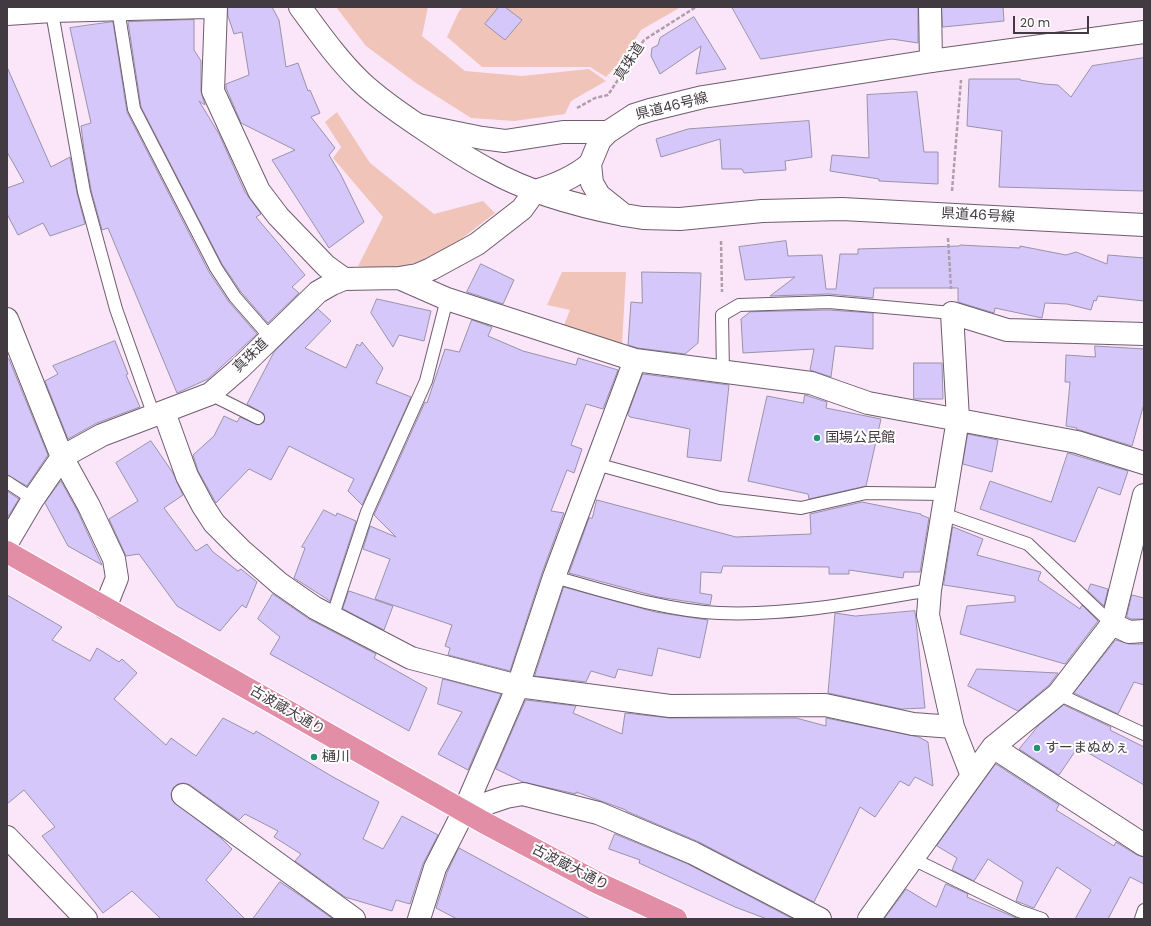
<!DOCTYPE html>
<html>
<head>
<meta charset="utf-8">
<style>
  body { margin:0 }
  #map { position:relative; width:1151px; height:926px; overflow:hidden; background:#fbe6f9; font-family:Poppins,sans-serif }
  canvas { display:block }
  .frame { position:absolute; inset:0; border:8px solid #423a41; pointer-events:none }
  .scale { position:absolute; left:1013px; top:16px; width:76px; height:18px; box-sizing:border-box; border:2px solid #423a41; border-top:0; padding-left:5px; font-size:12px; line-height:14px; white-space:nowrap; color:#423a41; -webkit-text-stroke:3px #fff; paint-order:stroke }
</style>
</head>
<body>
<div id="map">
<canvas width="1151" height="926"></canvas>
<div class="frame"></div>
<div class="scale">20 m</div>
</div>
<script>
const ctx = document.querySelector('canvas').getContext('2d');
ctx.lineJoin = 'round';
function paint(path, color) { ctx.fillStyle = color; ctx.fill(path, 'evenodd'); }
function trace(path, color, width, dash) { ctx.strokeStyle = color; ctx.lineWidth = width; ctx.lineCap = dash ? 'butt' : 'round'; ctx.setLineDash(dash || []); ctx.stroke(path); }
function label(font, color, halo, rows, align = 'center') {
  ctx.font = font + ' Poppins,"Noto Sans JP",sans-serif'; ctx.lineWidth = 4; ctx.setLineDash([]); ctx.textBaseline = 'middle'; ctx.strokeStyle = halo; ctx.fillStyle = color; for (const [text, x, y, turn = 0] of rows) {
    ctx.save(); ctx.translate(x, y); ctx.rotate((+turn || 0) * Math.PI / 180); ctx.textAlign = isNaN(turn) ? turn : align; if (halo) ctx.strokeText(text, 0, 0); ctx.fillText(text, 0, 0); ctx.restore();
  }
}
paint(new Path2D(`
  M336,7H428L422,36L465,71L522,76L589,69L606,81L571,101L565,114L514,121L471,118L416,83L366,46Z
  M463,7H681L641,30L622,60L606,77L590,67H482L447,37L459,11Z
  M337,112L370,163L434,214L483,201L495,213L448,249L414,263L386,271L358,266L383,217L333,158L341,147L325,122Z
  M562,272H626L622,346L562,330L570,310L547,305Z`), '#f1c4ba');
const building = new Path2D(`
  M228,7H272L279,20L286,67L298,63L308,91L310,90L320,113L311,117L335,148L329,155L341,175L364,222L329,248L272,160L295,150L241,123L226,88V84L249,75L242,32L234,34L228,16Z
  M499,7H505L522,20L505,40L485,24Z
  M732,7H918V43L892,39L761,59Z
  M942,7H1003L1004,21L943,27Z
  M694,17L726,69L696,74L701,46L660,74L651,56L652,48L658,45L660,38Z
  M194,20V50L201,61V91L205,105L199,101L219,134L245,192L261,214L256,217L305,275L292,287L299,293L268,323L241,292L222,264L141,107L128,22Z
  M113,22L127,112L209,272L229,302L257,334L208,379L177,393L108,228L102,230L91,190L84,150L81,126L91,123L70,28Z
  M1144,58V191L999,187L1002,131L967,126L969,79H1020V80L1044,84L1058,85L1071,97L1092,66Z
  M7,67L51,167L70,157L77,193L85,224L50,236L43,223L18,235L7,214V188L24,182L7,152Z
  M917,92L924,152H938V184L879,181V179L830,171L832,155L869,158L867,95Z
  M809,121L812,157L785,161L786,170L744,173L742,169H722L720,139L661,157L656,139L688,129Z
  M786,241L788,256L822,255L826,289H836L840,254H858V249L959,246L960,245L1020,248V246L1066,255L1076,252L1107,264L1108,255L1144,258V301L1098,296L1096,301L1094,300L1091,310L1067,304L1045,303L1042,318L995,308L994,313L958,302V288H874L873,298L829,294L770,296L795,277L745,280L739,247Z
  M481,264L514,280L503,304L467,292Z
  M642,272L701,273L698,343L685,354L638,348L628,345L631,302L642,303Z
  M377,299L431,311L424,341L399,335L393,347L371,313Z
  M318,309L331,321L305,348L346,368L357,344L360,346L362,342L383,368L376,383L411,397L362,505L348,491L354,479L289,446L271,480L249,469L216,503L198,471L193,455L214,436L224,416L237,422L240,417L258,425L264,422V414L247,404L274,352Z
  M829,310L873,313V349L835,346L831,377L810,370L814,349L743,353L741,319L750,312Z
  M472,320L492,327L488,336L523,351L576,365L578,358L618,370L603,409L586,404L571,445L582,449L574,473L567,470L551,511L564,513L542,573L510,671L448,655L450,648L445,646L452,625L375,599L390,559L363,549L370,526L396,537L374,515L425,402L427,403L445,349L459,352Z
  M115,341L128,374L126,375L140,407L97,423L68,439L45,381L58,374L53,366Z
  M1095,346L1144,349V404L1132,446L1076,429L1077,428L1066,426L1070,382H1065L1066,355L1095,357Z
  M9,359L48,455L27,486L7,475V360Z
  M914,363H942L943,399H914Z
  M643,374L729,385L721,461L687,457L690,429L630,417L628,415Z
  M805,395L827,402L826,408L881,419L866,486L809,499L808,494L748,481L767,396L803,403Z
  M968,434L998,440L992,472L963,464Z
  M151,441L173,473L183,495L164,508L196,551L207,544L213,552L238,571L241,569L257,582L246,608L242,605L220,631L177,606L139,554L126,556L109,519L138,501L116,463Z
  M1068,453L1128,471L1120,495L1098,487L1075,542L980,509L990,481L1051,502Z
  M61,481L78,512L102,565L68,546L45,503Z
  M7,491L19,499L7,518Z
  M597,500L736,537L811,534L810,514L862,502L921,514V515L929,518L920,572H904L903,578L849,570V574H829V567L723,566L721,573L701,572L700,593L712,595L710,605L658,597L569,573L589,518H592Z
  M324,510L336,516L337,513L356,521L330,601L294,578L305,548L302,547Z
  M953,527L983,539L977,555L1041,572L1038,580L1080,609L1082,605L1098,621L1065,664L960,634L967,606L1015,602V596L944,585Z
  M1091,584L1108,589L1104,606L1088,591Z
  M564,587L655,612L708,620L700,658L658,648L652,676L618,669L615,678L591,671L586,682L535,676Z
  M349,591L393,606L384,630L343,609Z
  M273,594L309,619L376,654L374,658L427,688L409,731L270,654L280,637L258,619Z
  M7,595L62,627L52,640L90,661L97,648L119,662L122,659L137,673L114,699L166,745L171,738L196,756L223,718L254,734L256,731L333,777L379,802L363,839L383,849L402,816L438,835L423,864L410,904L396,900L392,911L345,897L295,861L301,854L274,837L278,831L245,814L239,820L190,785L184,783L178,784L173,788L171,794L172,800L221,838L232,849L206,880L245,919H161L132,891L103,913L42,836L55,827L24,790L7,804Z
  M1132,595L1144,598V619H1131L1127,617Z
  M915,611L925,708L901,709L828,693L835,613L855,616Z
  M1116,640L1129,644H1144V685L1134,682L1118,714L1074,693Z
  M977,669L1058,673L1049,685L1018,711L968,686Z
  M443,679L501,694L468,770L438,754L462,712L438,704Z
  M526,700L576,706L573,713L622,734L625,713L670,718H796L826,726V718L919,737L928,742L933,786L915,777L909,786L900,781L875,817L860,807L814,902L699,842L626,811V810L576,792V794L523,782L496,769Z
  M1064,705L1111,727L1110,730L1144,747V785L1078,747L1059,775L1019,749L1039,725Z
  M996,764L1059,805L1056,810L1114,846L1116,842L1137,855L1144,857V884L1130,877L1108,919H1075L1091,890L1057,867L1034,908L1016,901L1023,882L988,859L974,881L952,870L957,858L937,846Z
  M615,834L688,864L793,919H767L735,907L639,863L640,860L609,849Z
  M459,848L590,919H457L436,908L447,873Z
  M280,882L298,894L333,919H253Z
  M946,884L968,894L967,897L1019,919H884L906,889L936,907Z`);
paint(building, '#d5c7fa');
trace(building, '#9892a9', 1);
const service = new Path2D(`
  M51,7L84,192L116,309L154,416
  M118,9L134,109L216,268L235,297L270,337
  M723,372L722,315L739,305L829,302L952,313
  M210,394L258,418
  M596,464L720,498L801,508L866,493L946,494
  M7,482L33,499
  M943,514L1028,544L1112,624
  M554,577C606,591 665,611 719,613C790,616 861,602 930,590
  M332,618L367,512L426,381L447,299
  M1058,694L1144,734
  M911,858L1019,911L1042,919
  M1141,919L1144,910`);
const minor = new Path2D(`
  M216,7L213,91L259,191L278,216L326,266L344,279
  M930,7L931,61
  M7,14L52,11L207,7
  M399,278L447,299L635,360L811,383L868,403L1077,442L1144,463
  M7,319L62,457L89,506L114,559L117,578L105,608
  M164,412L187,476L203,506L214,523L241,550L279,583L315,608L411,658L518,686L670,706L825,705L913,724L953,727
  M7,543L33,499L62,457L102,435L210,394L239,369L318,292L332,284L344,279L399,278L417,275L431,269L477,244L522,209L535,191
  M1112,624L1129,632L1144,631
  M993,747L1144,845
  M972,776L953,727L928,615L930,590L958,419L952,313L1007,330L1144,334
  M183,795L354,919
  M464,811L506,797L523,794L598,813L693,853L820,919
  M7,837L86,919
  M419,919L435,868L464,811L518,686L554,577L635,360
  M869,919L993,747L1058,694L1112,624L1144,495`);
const tertiary = new Path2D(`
  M300,7C319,33 338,60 361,82C379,99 401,114 422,128C444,143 466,158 489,170C530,193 578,206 624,215
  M535,191C556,185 573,178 590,164`);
const secondary = new Path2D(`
  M1144,32L931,61L703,97L650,110L634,115L608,132L600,140L590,164L592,183L599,195L624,215L643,218L680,219L762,211L842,209L1144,225
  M418,125L482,138L505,141L563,132H608`);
const trunk = new Path2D(`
  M7,552L483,822L598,883L676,919`);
trace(service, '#6f5c6d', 14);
trace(minor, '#6f5c6d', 24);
trace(tertiary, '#6f5c6d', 24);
trace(secondary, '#6f5c6d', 24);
trace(trunk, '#fff', 24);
trace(new Path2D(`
  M577,108L595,98L608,95L644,40L696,7
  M952,191L961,80
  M948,238L951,289
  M721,241L722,292`), '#ae9eac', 2.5, [4, 2]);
trace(service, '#fff', 12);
trace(minor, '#fff', 22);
trace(tertiary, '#fff', 22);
trace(secondary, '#fff', 22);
trace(trunk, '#e28ea7', 22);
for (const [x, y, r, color] of [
  [817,438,4,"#219274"],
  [1037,748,4,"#219274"],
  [314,757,4,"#219274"]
]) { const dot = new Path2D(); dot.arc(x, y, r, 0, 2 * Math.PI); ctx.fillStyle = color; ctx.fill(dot); trace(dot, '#fff', 1.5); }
label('14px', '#423a41', '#fff', [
  ["真珠道",630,62,-57],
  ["県道46号線",672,107,-14],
  ["県道46号線",978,216,3],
  ["真珠道",251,356,-44],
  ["古波蔵大通り",287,711,30],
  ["古波蔵大通り",570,868,27]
]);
label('14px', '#423a41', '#fff', [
  ["国場公民館",825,438],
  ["すーまぬめぇ",1045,748],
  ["樋川",322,757]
], 'left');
</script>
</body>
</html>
